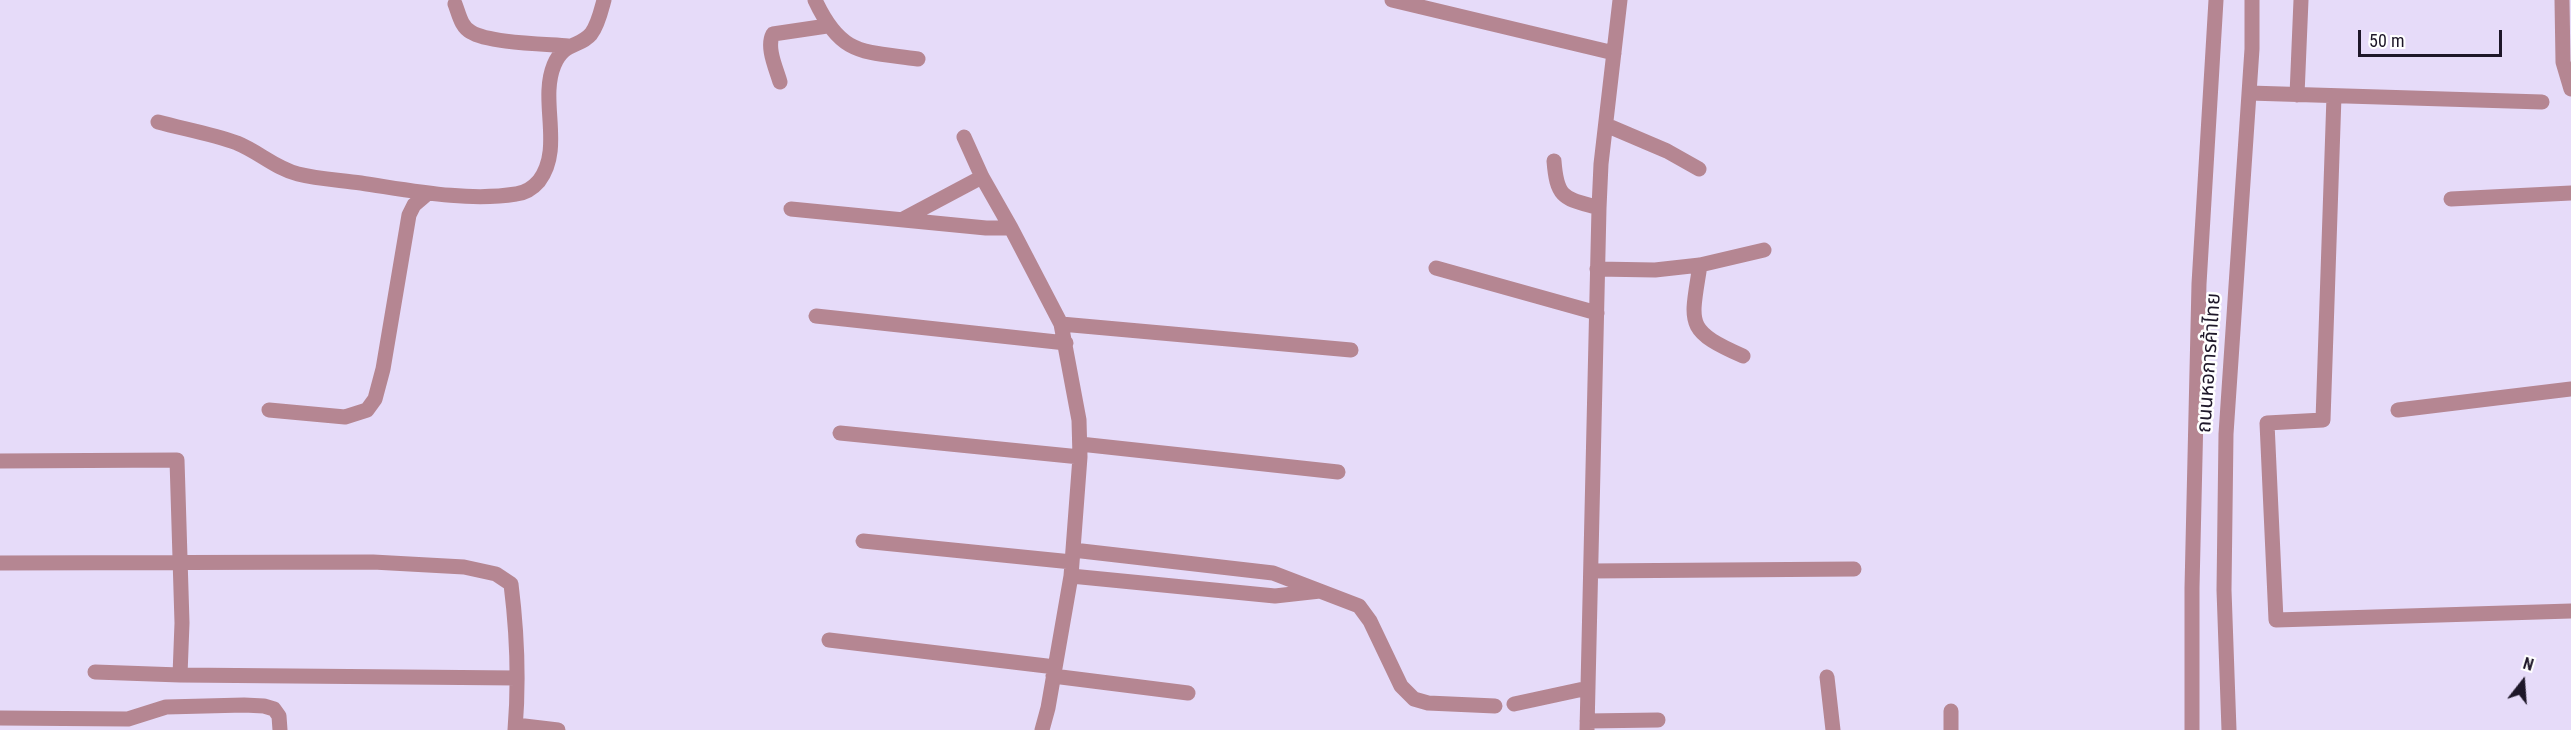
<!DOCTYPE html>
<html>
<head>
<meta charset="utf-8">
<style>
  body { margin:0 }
  #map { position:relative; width:2571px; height:730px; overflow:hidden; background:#e6dbf9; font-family:"Roboto Condensed",sans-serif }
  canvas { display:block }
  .north { position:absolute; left:2493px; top:652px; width:60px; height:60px; -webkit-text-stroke:4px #fff; paint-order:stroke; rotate:17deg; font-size:16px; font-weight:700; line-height:24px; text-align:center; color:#1e1729 }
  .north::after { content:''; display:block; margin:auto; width:21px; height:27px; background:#1e1729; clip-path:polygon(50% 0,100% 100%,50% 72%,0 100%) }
  .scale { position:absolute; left:2358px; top:30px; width:144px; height:27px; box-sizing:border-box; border:3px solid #1e1729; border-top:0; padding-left:8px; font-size:18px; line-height:21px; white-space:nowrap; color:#1e1729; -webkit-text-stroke:4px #fff; paint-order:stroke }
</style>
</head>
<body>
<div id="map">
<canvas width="2571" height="730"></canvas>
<div class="north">N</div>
<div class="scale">50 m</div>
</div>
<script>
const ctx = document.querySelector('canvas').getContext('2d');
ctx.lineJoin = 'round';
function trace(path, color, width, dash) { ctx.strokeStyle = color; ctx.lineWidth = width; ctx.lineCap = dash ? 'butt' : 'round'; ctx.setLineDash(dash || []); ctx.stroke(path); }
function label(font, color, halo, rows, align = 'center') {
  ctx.font = font + ' "Roboto Condensed","Noto Sans Thai",sans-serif'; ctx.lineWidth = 5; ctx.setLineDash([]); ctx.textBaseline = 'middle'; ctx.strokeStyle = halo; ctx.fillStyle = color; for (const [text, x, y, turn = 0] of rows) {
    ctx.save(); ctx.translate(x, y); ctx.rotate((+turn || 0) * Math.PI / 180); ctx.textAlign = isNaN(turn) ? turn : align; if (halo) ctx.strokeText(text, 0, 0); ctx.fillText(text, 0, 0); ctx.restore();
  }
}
trace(new Path2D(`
  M815,0C841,56 862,51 918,59
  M1392,0L1614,53
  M2562,0L2563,62L2571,89
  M455,4C459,14 461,27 471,32C488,43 546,44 568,46
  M780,82C776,68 766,47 773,34L827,26
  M2249,93L2542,102
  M2297,95L2301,0
  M2334,96L2323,420L2267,423L2276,620L2571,611
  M158,122C184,129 212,134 237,143C259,152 275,168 298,174C318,179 340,180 361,183C409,190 467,202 516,194C525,193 533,188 539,181C564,148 539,101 554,65C564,41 579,48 591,34C598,25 601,11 604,0
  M1606,125L1667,151L1699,169
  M964,137L982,177L1011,228
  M1554,161C1557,200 1565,198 1599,208
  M2451,199L2571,193
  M791,209L986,228H1011L1061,324L1079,420L1080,457L1071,576L1048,708L1042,730
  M903,219L982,177
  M1700,265C1691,324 1684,330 1743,356
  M1436,268L1597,313
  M1597,269L1655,270L1700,265L1764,250
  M816,316L1066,343
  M1061,324L1351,350
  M269,410L345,417L367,410L375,399L383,369L409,215L414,205L428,193
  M2398,410L2571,389
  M840,433L1080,457
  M1080,444L1338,472
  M0,461L177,460L182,623L180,675
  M863,541L1072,562
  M1073,550L1273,573L1359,606L1370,621L1401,686L1414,699L1428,703L1495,706
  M0,563L373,562L464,567L496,574L511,584C517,632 519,682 515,730
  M1591,571L1854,569
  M1071,576L1275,596L1320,591
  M829,640L1055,667
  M95,672L180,675L517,678
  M1053,676L1188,693
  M1827,677L1833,730
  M1514,704L1588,688
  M1951,711V730
  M0,718L128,719L166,707L244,705L264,706L274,709L279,716L280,730
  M1587,721L1658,720
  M516,725L558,730
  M1587,730L1599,208L1601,164L1620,0
  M2192,730V588L2199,284L2216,0
  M2229,730L2224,590L2226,434L2252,49V0`), '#b58692', 15);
label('20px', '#1e1729', '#fff', [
  ["ถนนหอการค้าไทย",2210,363,-86]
]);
</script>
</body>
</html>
